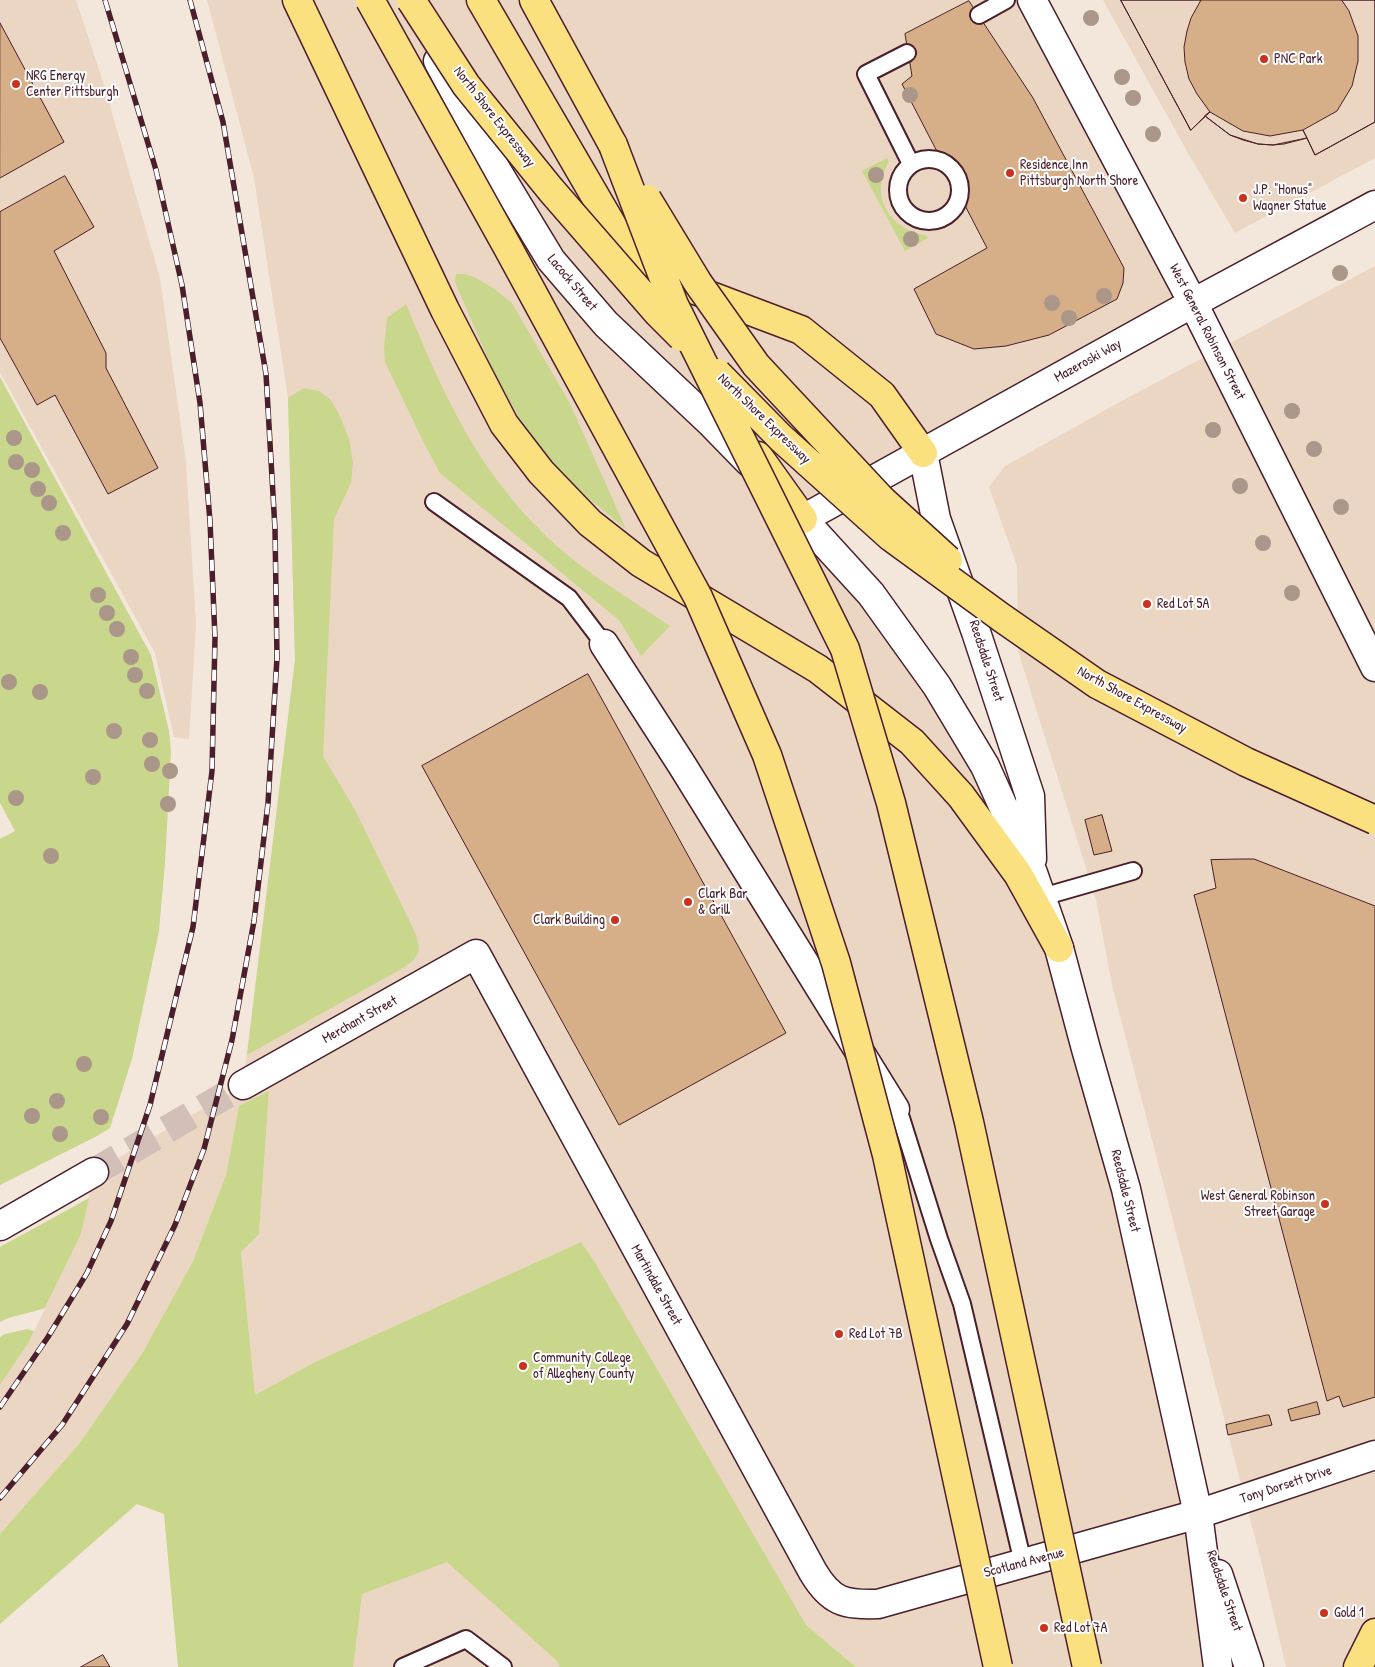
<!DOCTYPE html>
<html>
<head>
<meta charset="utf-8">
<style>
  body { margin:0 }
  canvas { display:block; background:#f3e7db }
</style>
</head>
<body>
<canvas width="1375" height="1667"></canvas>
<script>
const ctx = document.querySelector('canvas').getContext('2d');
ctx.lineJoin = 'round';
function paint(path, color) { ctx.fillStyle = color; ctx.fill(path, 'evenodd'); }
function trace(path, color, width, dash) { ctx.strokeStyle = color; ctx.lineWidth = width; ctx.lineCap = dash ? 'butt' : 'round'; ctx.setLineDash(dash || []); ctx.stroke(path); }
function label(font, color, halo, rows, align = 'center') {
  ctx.font = font + ' "Patrick Hand",sans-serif'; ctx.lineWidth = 4; ctx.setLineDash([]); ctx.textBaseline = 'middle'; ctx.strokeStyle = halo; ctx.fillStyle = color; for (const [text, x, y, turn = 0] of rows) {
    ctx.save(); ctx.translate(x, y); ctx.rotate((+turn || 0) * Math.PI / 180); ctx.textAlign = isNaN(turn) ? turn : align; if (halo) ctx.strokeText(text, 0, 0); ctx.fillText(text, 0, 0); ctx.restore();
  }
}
paint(new Path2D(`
  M0,0H76L104,85L160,278L186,462L196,624L189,739L174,737L155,653L0,372Z
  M207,0H1032L1193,303L803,519L937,686L1059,948L1218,1667H856L807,1626L830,1667H204L594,1261L581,1242L315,1362L255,1395L241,1252L259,1233L269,1091L239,1106L226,1175L193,1261L143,1352L79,1444L0,1534V1385L29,1342L81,1234L94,1172L243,1085L295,660L288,398L254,178Z
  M1103,0H1375V158L1235,233L1188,153Z
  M1375,266V1667H1286L1262,1565L1112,985L1096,900L1018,651L1017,566L989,487L1005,466L1129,397Z`), '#ead6c2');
paint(new Path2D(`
  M887,158L889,161C885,169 881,179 881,188C880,213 903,233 926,235L928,238L905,251L862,171Z
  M456,274H464L474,277L493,288L512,303L569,402L626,529L587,497L557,469L518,416L493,370L455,282Z
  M406,304C442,391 475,467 544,534C579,569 629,598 670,626L641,656L619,620L440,473L424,443L385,362L384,348L387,318Z
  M0,377L151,655L169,731L171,752L165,863L159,931L132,1059L110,1128L99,1135L0,1185V839L15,831L0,803Z
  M304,388L319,391L330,399L340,416L349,439L353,462L351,483L334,519L323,756L355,810L413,928C422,950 422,956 401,969L247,1055L295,660L288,398Z
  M269,1091L259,1234L241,1252L255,1395L315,1362L581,1242L594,1261L806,1625L856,1667H560L556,1660L447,1562L362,1594L353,1667H178L164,1514L137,1504L0,1624V1534L79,1444L143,1352L193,1261L226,1175L239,1106Z
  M89,1198L81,1234L45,1308C29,1314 15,1314 0,1322V1247Z
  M27,1329L34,1331L29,1342L0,1385V1337L5,1334Z`), '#c8d78b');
const building = new Path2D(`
  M1121,0H1375V122L1315,155L1307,138L1284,144L1273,145L1258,144L1230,135L1205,116L1191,130Z
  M1121,0H1201L1191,18L1187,31L1184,47L1185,62L1189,79L1197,94L1210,112L1191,130Z
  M1342,0H1375V122L1315,155L1303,130L1337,111L1352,86L1358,61V36L1349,11Z
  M969,1L1033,98L1124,268L1123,283L1117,299L1049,335L1006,346L974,349L936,334L914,289L987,248L902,84L912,76L905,34Z
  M0,23L64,142L0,178Z
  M1210,112L1243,131L1270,136L1303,130L1307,138L1273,145L1258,144L1243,140L1230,135L1205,116Z
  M65,176L94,227L54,251L106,353V368L158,468L108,494L55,395L37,405L0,338V212Z
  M588,674L786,1033L619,1125L422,766Z
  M1102,815L1112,851L1094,855L1085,820Z
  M1240,859H1254L1375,906V1397L1343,1407L1339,1396L1327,1401L1194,895L1216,888L1211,860Z
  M1317,1402L1320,1414L1291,1421L1288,1410Z
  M1267,1415H1269L1272,1425L1228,1435L1226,1425Z
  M103,1655L110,1667H81Z`);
paint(building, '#d6af88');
trace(building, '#4a1f2b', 1);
trace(new Path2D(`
  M94,1172L243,1085`), '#d1bfb8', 28, [28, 14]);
const service = new Path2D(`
  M979,15L1006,0
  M907,53L866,74L911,164
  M898 190a31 31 0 1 1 62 0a31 31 0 1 1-62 0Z
  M434,502L569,598L604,644
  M1042,897L1133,871
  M895,1109L901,1118L939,1239L962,1304L1023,1563
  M403,1667L466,1639L503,1667`);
const minor = new Path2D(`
  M604,644L682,765L895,1109
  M243,1085L476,954L813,1572C831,1602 844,1605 878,1604L1198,1514
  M0,1226L94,1172`);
const tertiary = new Path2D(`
  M1193,303L1375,667
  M1198,1514L1375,1455`);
const secondary = new Path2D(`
  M1032,0L1193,303
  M438,61L497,171L551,260L606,324L710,422L749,462
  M923,453L936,519L976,632L1030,796L1032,859
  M787,502L871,594L937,686L985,766L1033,873L1059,948L1086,1049L1126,1189L1198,1514L1218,1667
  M803,519L1193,303L1375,205
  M1218,1574L1249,1667`);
const motorway = new Path2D(`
  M297,0L445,310L504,424L541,472L590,523L641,563L818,669L912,742L961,796L1018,874L1059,948
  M481,0L655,299
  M534,0L613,145
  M647,256L695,290L801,330L882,395L923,453
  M758,456L803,519
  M1358,1667L1375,1633`);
trace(service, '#4a1f2b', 20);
trace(minor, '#4a1f2b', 31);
trace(tertiary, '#4a1f2b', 31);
trace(secondary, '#4a1f2b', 31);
trace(motorway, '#4a1f2b', 31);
trace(service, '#fff', 16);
trace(minor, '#fff', 28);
trace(tertiary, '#fff', 28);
trace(secondary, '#fff', 28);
trace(motorway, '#fbe080', 28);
const rail = new Path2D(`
  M0,1407L48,1337L87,1273L111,1221L150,1105L193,927L212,771L215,638L210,521L200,403L182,285L156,170L105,0
  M0,1498L62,1425L127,1324L175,1225L204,1149L232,1040L254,921L268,803L277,658L275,529L266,374L223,122L190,0`);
trace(rail, '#4a1f2b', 5.5);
trace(rail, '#fff', 4, [11]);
const motorwayBridge = new Path2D(`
  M370,0L507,246L698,597L767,755L836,963L887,1155L998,1667
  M411,0L466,85L551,190L658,313L682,337
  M613,145L674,305L845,649L891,803L969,1122L1087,1667
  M647,199L698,283L756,365L882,500L948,560
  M717,373L781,438L891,537L1002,618L1097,684L1246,762L1375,820`);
trace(motorwayBridge, '#4a1f2b', 31, []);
trace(motorwayBridge, '#fbe080', 28);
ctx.fillStyle = '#ab978a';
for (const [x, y] of [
  [1091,18],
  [1122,77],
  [910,95],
  [1133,98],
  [1153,134],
  [876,175],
  [911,239],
  [1340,273],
  [1104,296],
  [1052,303],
  [1069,318],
  [1292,411],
  [1213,430],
  [14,438],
  [1314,449],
  [16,462],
  [32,470],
  [1240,486],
  [38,489],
  [49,503],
  [1341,507],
  [63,533],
  [1263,543],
  [1292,593],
  [98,595],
  [107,613],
  [117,629],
  [131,657],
  [135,675],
  [9,682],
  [147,691],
  [40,692],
  [114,731],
  [150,740],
  [152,764],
  [170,771],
  [93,777],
  [16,798],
  [168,804],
  [51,856],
  [84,1064],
  [57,1101],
  [32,1116],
  [101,1117],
  [60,1134]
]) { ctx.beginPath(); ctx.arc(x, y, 8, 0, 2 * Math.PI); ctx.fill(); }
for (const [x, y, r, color] of [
  [1264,59,5,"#c8321e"],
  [16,84,5,"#c8321e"],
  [1010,173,5,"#c8321e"],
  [1243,198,5,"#c8321e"],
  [1147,604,5,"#c8321e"],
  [688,902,5,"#c8321e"],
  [615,920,5,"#c8321e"],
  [1325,1204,5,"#c8321e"],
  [839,1334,5,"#c8321e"],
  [523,1366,5,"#c8321e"],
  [1324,1613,5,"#c8321e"],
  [1044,1628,5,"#c8321e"]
]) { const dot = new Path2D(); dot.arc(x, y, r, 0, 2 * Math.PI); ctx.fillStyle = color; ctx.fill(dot); trace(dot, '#fff', 2); }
label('14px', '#4a1f2b', '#fff', [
  ["PNC Park",1274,59],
  ["NRG Energy",26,76],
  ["Center Pittsburgh",26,92],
  ["Residence Inn",1020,165],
  ["Pittsburgh North Shore",1020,181],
  ["J.P. \"Honus\"",1253,190],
  ["Wagner Statue",1253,206],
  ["Red Lot 5A",1157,604],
  ["Clark Bar",698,894],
  ["& Grill",698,910],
  ["Clark Building",605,920,"right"],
  ["West General Robinson",1315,1196,"right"],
  ["Street Garage",1315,1212,"right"],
  ["Red Lot 7B",849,1334],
  ["Community College",533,1358],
  ["of Allegheny County",533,1374],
  ["Gold 1",1334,1613],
  ["Red Lot 7A",1054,1628]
], 'left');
label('14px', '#4a1f2b', '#fff', [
  ["North Shore Expressway",494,117,52],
  ["Lacock Street",572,283,50],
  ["West General Robinson Street",1207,332,63],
  ["Mazeroski Way",1088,361,-29],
  ["North Shore Expressway",764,419,44],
  ["Reedsdale Street",986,661,72],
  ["North Shore Expressway",1132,700,29],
  ["Merchant Street",360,1020,-29],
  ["Reedsdale Street",1125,1191,76],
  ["Martindale Street",656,1285,61],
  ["Tony Dorsett Drive",1286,1485,-18],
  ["Scotland Avenue",1024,1563,-15],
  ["Reedsdale Street",1224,1591,71]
]);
</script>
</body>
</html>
